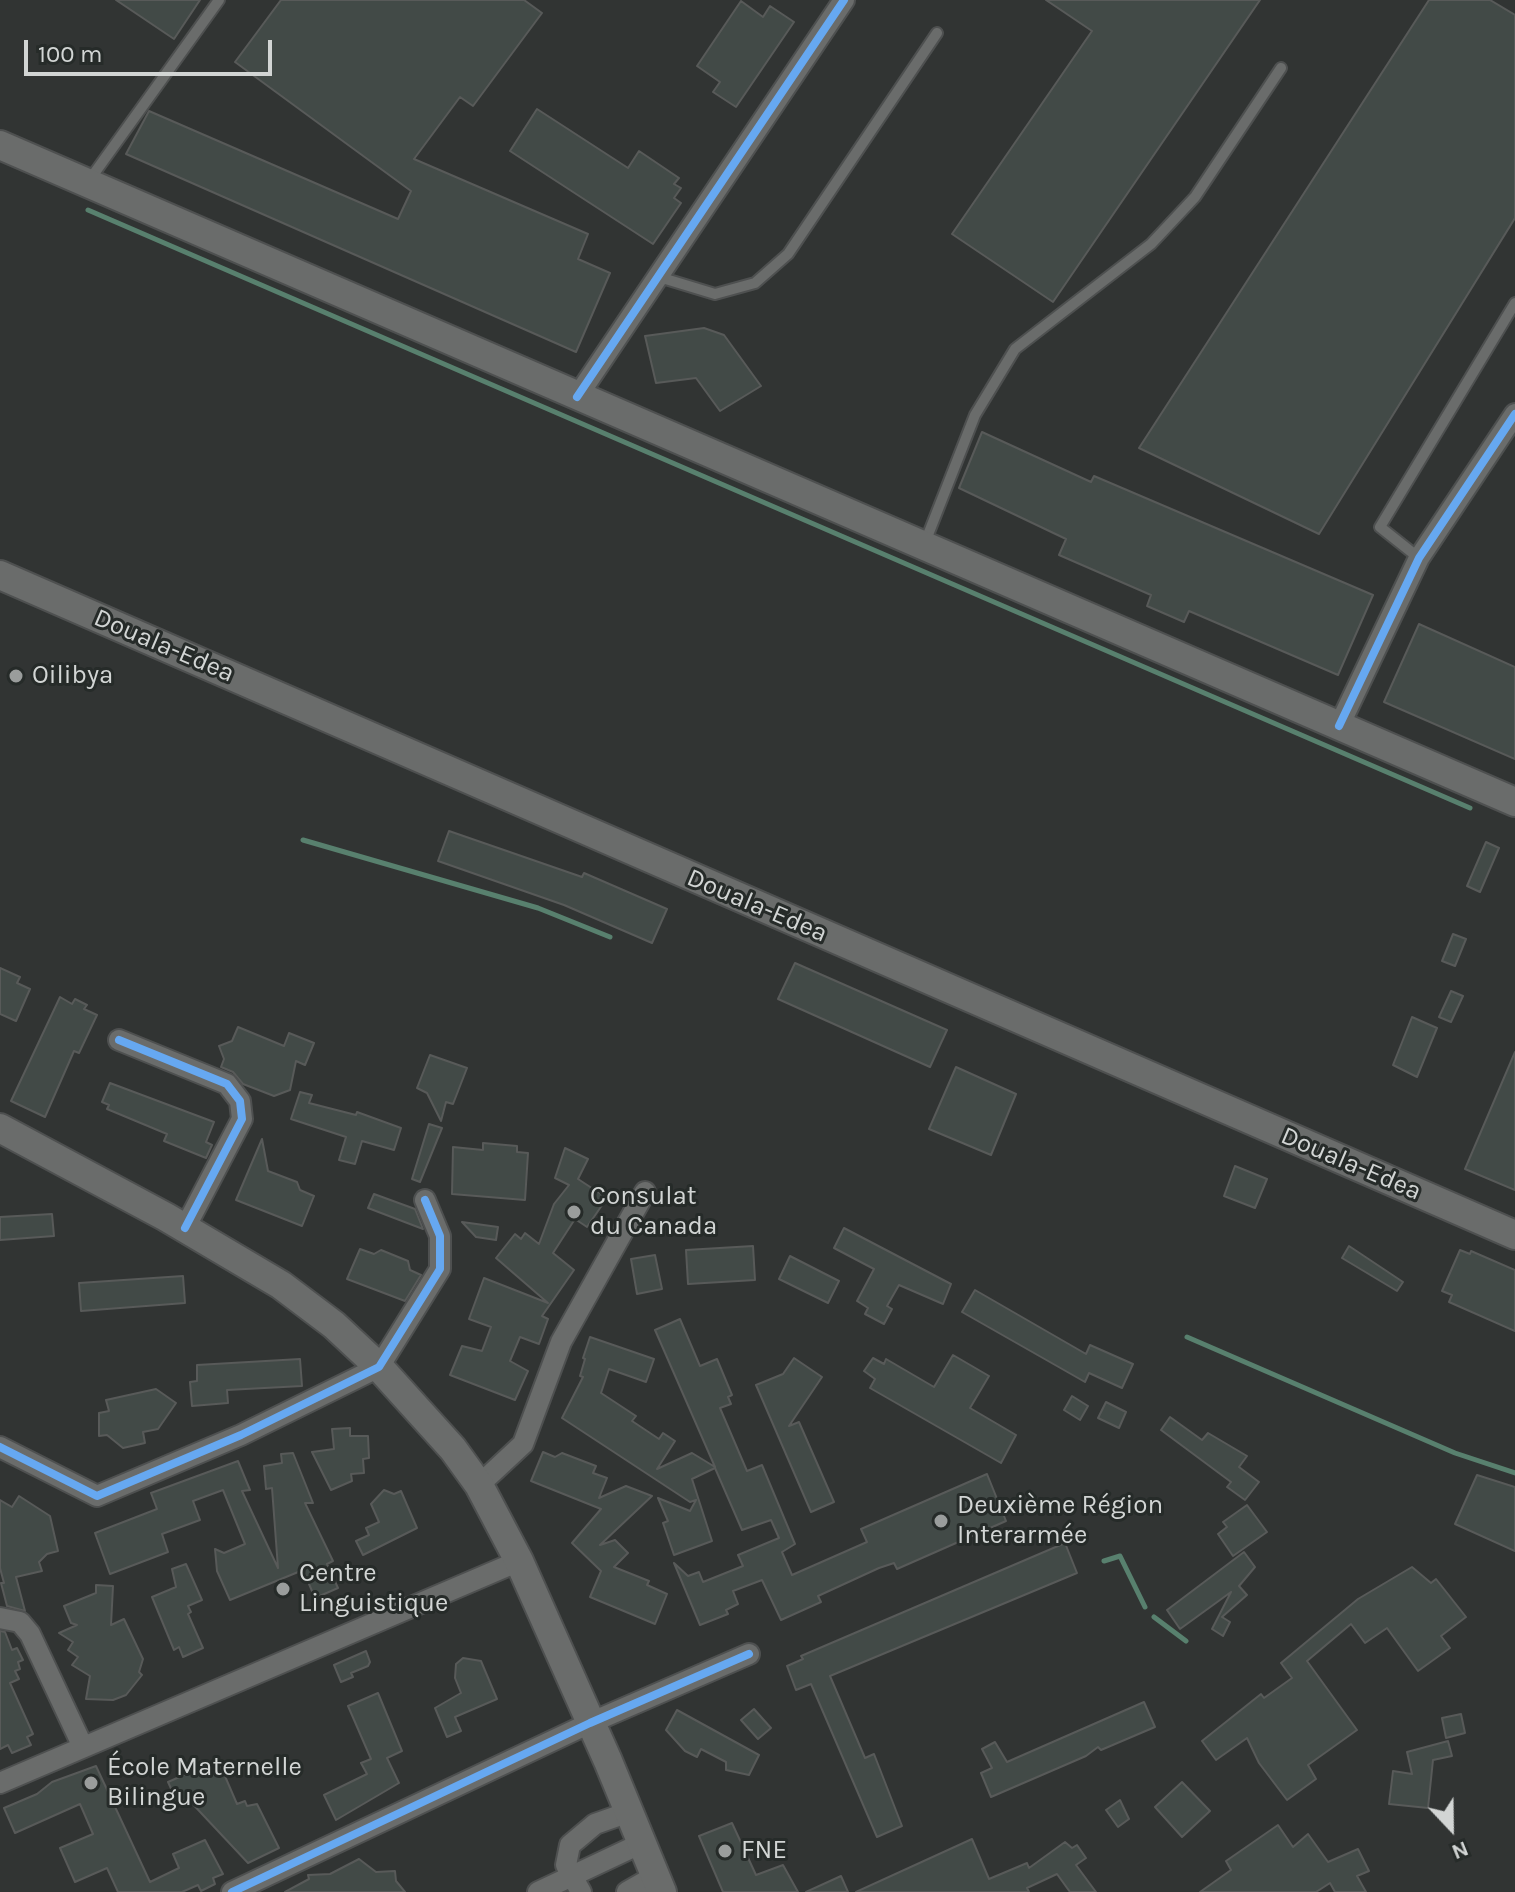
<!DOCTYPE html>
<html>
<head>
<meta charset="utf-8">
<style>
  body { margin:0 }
  #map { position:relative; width:1515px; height:1892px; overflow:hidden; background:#313433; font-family:Karla,sans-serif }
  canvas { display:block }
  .north { position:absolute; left:1411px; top:1788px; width:80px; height:80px; -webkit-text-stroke:6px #262b29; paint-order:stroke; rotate:158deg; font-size:22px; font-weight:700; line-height:32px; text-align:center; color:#d2d5d4 }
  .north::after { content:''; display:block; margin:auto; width:28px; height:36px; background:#d2d5d4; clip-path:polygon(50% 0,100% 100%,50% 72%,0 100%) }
  .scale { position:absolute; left:24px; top:40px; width:248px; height:36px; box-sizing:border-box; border:4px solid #d2d5d4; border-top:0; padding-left:10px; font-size:24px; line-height:28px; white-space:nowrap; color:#d2d5d4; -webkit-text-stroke:6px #262b29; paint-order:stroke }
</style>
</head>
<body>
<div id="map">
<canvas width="1515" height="1892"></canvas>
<div class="north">N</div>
<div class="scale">100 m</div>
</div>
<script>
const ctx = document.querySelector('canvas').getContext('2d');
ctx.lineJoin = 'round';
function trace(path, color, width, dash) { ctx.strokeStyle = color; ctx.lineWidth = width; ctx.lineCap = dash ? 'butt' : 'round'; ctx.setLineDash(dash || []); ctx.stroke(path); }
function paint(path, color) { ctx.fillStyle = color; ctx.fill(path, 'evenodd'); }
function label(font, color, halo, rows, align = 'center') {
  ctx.font = font + ' Karla,sans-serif'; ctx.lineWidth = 6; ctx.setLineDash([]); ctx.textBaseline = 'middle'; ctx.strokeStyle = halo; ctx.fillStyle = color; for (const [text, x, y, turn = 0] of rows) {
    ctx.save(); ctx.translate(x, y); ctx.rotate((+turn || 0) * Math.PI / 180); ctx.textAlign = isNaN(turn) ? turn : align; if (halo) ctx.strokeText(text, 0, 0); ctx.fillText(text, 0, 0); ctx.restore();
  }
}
trace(new Path2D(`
  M88,210L1470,808
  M303,840L538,908L610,937
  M1187,1337L1455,1453L1515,1473
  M1104,1561L1120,1556L1145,1607
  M1154,1617L1186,1641`), '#58806e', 5);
const building = new Path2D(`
  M116,0H200L174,39Z
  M281,0H524L542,13L473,106L460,97L414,159L588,234L578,259L610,273L576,352L126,154L149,111L398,219L411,191L235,62Z
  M1046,0H1260L1053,302L952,234L1092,31Z
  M1429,0H1490L1515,15V218L1319,534L1139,448Z
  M741,1L763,17L770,6L794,22L736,107L713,92L720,82L697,66Z
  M537,109L628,168L639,151L679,178L674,184L681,188L674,198L681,203L653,244L510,151Z
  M704,328L724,335L761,386L720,411L696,378L656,383L645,336Z
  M982,432L1091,482L1094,476L1373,595L1338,675L1189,611L1184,622L1147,606L1151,595L1059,555L1066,539L959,488Z
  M1419,624L1515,667V759L1384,702Z
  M449,831L582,877L584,873L667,909L652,943L564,905L438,861Z
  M1486,842L1499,848L1480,892L1467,886Z
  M1453,934L1466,939L1455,966L1442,961Z
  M795,963L947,1030L930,1067L778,999Z
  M0,968L20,977L17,983L30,989L16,1021L0,1014Z
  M1451,991L1463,996L1451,1022L1439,1017Z
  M60,997L72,1004L75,999L87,1005L84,1009L97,1015L79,1053L74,1051L45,1117L11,1101Z
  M1412,1017L1437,1028L1417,1077L1393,1065Z
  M238,1027L284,1046L289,1033L314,1043L305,1065L296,1061L290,1090L274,1096L243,1084L233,1072L221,1067L224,1059L219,1046L232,1041Z
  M1515,1052V1190L1465,1169Z
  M430,1055L467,1068L453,1104L446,1102L441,1121L427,1093L417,1088Z
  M956,1067L1016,1094L991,1155L929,1129Z
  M110,1083L214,1122L206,1142L212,1145L206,1158L164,1141L167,1134L107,1109L109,1105L102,1102Z
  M300,1092L312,1095L309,1103L356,1115L357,1112L401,1128L394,1150L362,1141L355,1164L339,1160L346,1137L291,1119Z
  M429,1124L442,1128L420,1182L412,1179Z
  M262,1139L268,1171L297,1182L300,1190L314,1196L302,1226L236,1200Z
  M483,1143L517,1146V1152L528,1153L525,1200L452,1194L453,1147L483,1150Z
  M565,1148L588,1159L578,1179L607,1198L587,1227L575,1219L553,1253L574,1270L542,1316L548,1319L539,1344L520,1337L510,1361L528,1371L515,1400L450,1375L462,1346L482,1351L491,1327L469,1319L484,1278L548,1303L496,1258L515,1234L521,1239L525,1233L539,1244L554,1204L569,1185L555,1178Z
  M1235,1166L1267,1179L1255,1208L1224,1196Z
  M374,1194L415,1209L423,1229L368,1208Z
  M52,1214L54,1236L0,1240V1217Z
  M462,1222L498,1227L496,1240L476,1237Z
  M844,1228L951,1284L943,1304L899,1285L887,1306L892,1309L884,1324L865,1314L868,1308L857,1301L874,1269L834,1248Z
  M753,1246L755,1280L688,1284L686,1250Z
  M1349,1246L1403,1282L1397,1291L1342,1258Z
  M360,1249L374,1254L381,1250L408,1261L410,1270L421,1275L405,1301L347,1279Z
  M1460,1250L1470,1254L1471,1251L1515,1270V1331L1449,1302L1452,1295L1442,1291Z
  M655,1255L662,1289L637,1294L631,1259Z
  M790,1256L839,1281L828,1303L779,1279Z
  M183,1276L185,1303L81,1311L79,1283Z
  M975,1290L1086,1354L1090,1345L1133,1364L1122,1388L1089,1373L1085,1382L962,1312Z
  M680,1319L700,1366L717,1359L732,1395L728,1397L731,1404L720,1408L747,1471L762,1465L795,1544L782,1552L792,1575L867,1542L861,1529L987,1474L1006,1521L897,1569L894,1563L879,1568L818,1596L821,1602L781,1620L762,1580L733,1591L738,1604L726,1610L728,1614L700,1625L674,1563L688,1576L699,1572L703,1582L743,1566L738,1555L779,1538L771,1520L742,1530L715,1468L692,1479L712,1541L674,1555L663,1523L668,1521L658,1498L690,1511L696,1500L690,1502L562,1418L583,1377L580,1376L585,1359L583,1358L590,1337L654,1359L646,1382L609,1369L601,1393L636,1416L632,1421L659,1439L663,1433L675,1441L657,1469L692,1453L715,1467L655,1330Z
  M953,1355L989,1376L970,1408L1016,1435L1001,1463L870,1388L875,1379L864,1371L873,1358L884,1364L886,1359L934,1387Z
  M794,1358L822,1377L789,1426L799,1422L834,1502L811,1512L756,1385L783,1374Z
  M300,1359L302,1386L227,1390L228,1403L192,1406L190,1382L197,1381V1365Z
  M156,1389L176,1403L158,1429L143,1432L145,1443L123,1448L107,1435L99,1436V1413L109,1411L106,1400Z
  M1072,1396L1088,1406L1080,1420L1064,1410Z
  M1106,1402L1126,1412L1119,1428L1098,1418Z
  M1170,1417L1202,1440L1208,1433L1247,1456L1239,1467L1259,1482L1245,1500L1227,1487L1231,1482L1161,1430Z
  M350,1428V1436H368L369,1458L363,1459L364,1473L351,1474L352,1481L331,1490L312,1452L334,1449L332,1429Z
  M543,1452L555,1457L562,1453L596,1466L593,1473L607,1478L599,1498L626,1486L652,1496L600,1545L615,1540L628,1553L614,1567L649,1581L647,1585L667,1594L655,1624L590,1597L601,1571L572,1543L601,1509L531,1481Z
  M293,1453L313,1503H305L333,1561L327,1564L338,1588L315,1598L303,1570L230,1600L217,1571L215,1549L224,1553L245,1544L223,1490L193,1501L200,1520L162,1534L168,1552L110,1574L95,1533L157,1509L151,1493L238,1461L250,1490L242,1491L278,1568L272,1488L266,1489L264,1466L282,1463L281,1454Z
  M1477,1475L1515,1487V1551L1455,1524Z
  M384,1490L394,1494L401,1491L417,1528L363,1555L356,1541L369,1535L366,1528L379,1522L371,1504Z
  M19,1496L50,1516L58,1551L47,1554L39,1562L42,1571L16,1577L25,1611L7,1606L1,1583H4L0,1568V1500L12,1507Z
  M1247,1505L1267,1532L1233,1556L1218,1534L1227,1527L1223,1522Z
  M1065,1543L1077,1573L830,1676L865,1758L874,1754L902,1826L877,1837L811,1684L796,1690L787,1666L803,1659L801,1656Z
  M1244,1552L1255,1567L1239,1586L1247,1595L1222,1617L1230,1622L1223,1636L1212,1629L1231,1592L1180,1629L1167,1610Z
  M186,1564L202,1600L188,1606L191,1612L188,1614L203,1648L183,1657L179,1647L174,1650L152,1597L176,1587L172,1569Z
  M1412,1567L1431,1583L1436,1579L1466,1617L1441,1636L1450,1648L1418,1671L1387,1628L1365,1643L1351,1624L1307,1661L1357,1730L1308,1765L1316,1779L1287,1800L1259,1763L1247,1738L1216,1760L1202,1741L1261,1694L1264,1698L1292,1678L1281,1663L1358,1599Z
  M96,1585L113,1586L111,1625L124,1619L143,1659L139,1672L142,1675L126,1695L113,1700L86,1699L90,1676L72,1665L78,1657L68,1650L73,1642L59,1633L77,1625L71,1623L64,1606L96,1593Z
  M0,1631L5,1632L12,1650L17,1648L23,1660L18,1662L20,1669L15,1671L19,1679L10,1683L33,1734L27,1737L31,1745L12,1753L8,1745L0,1749Z
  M366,1651L370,1662L368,1666L351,1673L353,1677L341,1682L334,1665Z
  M463,1658L481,1661L497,1699L455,1717L461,1731L447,1737L435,1708L461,1693L455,1678L456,1664Z
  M378,1693L402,1751L387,1758L399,1783L336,1820L324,1795L367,1774L361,1763L371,1759L348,1706Z
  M1144,1702L1155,1727L1101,1750L1098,1747L1086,1756L991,1797L981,1773L992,1768L982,1749L995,1742L1007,1762Z
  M754,1709L771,1728L758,1739L741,1720Z
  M677,1710L759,1755L749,1775L726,1770V1762L701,1749L697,1757L685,1751L666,1730Z
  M1461,1714L1465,1733L1446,1738L1442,1718Z
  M1448,1741L1452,1756L1433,1760L1428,1808L1389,1804L1393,1771L1412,1774L1407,1752Z
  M218,1760L237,1804L245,1801L247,1806L257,1804L279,1848L248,1863L187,1798L178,1804L168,1782Z
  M96,1766L150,1882L179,1868L173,1854L205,1840L223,1874L213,1878L215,1884L201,1891L198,1885L182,1892H118L107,1868L75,1882L60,1848L93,1834L80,1804L15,1833L4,1808L37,1794L52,1782Z
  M1182,1782L1210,1811L1182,1837L1155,1807Z
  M1120,1800L1129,1819L1118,1827L1106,1810Z
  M732,1823L756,1875L783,1865L798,1892H723L699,1836Z
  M1278,1825L1293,1847L1308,1834L1328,1862L1358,1849L1369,1871L1357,1876L1366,1892H1335L1330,1883L1316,1892H1200L1231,1870L1226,1861Z
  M972,1839L989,1879L1027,1863L1029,1868L1065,1842L1072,1848L1077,1845L1086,1858L1076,1865L1096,1892H1070L1057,1874L1027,1888L1029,1892H856Z
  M359,1859L376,1872L395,1871L396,1881L405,1892H285L309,1879L308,1875L330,1874Z
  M841,1876L848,1892H806Z`);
paint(building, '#424a47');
trace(building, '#585a59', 2);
const service = new Path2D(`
  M88,182L219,0
  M659,277L715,294L755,283L788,254L937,33
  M924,545L975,415L1015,349L1151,244L1195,197L1281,68
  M1419,558L1380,527L1515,303`);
const minor = new Path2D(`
  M577,397L844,0
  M1339,726L1419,558L1515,414
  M119,1040L227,1084L240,1101L242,1119L185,1228
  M0,1447L97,1496L241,1435L379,1367L440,1269V1236L425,1200
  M479,1485L523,1444L561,1342L645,1192
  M0,1618L20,1622L30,1634L83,1747
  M0,1783L519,1561
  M232,1892L590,1723L749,1654
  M538,1892L642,1843
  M581,1892L566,1865L570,1845L595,1824L629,1812
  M627,1892L655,1876`);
const secondary = new Path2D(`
  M0,145L1515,802
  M0,575L1515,1235
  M0,1128L166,1217L281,1285L334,1325L379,1367L453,1449L479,1485L519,1561L608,1761L662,1892`);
trace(service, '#4e5050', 14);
trace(minor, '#4e5050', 24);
trace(secondary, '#4e5050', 32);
trace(service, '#6a6c6b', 10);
trace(minor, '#6a6c6b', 20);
trace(secondary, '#6a6c6b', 28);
trace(new Path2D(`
  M577,397L844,0
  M1339,726L1419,558L1515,414
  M119,1040L227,1084L240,1101L242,1119L185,1228
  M0,1447L97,1496L241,1435L379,1367L440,1269V1236L425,1200
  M232,1892L590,1723L749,1654`), '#66a8f1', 8);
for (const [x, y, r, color] of [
  [16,676,8,"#9a9d9c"],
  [574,1212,8,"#9a9d9c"],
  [941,1521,8,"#9a9d9c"],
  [283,1589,8,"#9a9d9c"],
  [91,1783,8,"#9a9d9c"],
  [725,1851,8,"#9a9d9c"]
]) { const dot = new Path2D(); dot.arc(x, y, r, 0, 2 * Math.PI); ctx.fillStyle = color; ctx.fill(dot); trace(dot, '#262b29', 3); }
label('26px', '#d2d5d4', '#262b29', [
  ["Douala-Edea",164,646,23],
  ["Douala-Edea",757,906,23],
  ["Douala-Edea",1351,1164,23]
]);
label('26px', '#d2d5d4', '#262b29', [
  ["Oilibya",32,676],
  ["Consulat",590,1197],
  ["du Canada",590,1227],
  ["Deuxième Région",957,1506],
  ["Interarmée",957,1536],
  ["Centre",299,1574],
  ["Linguistique",299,1604],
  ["École Maternelle",107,1768],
  ["Bilingue",107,1798],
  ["FNE",741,1851]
], 'left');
</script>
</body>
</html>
